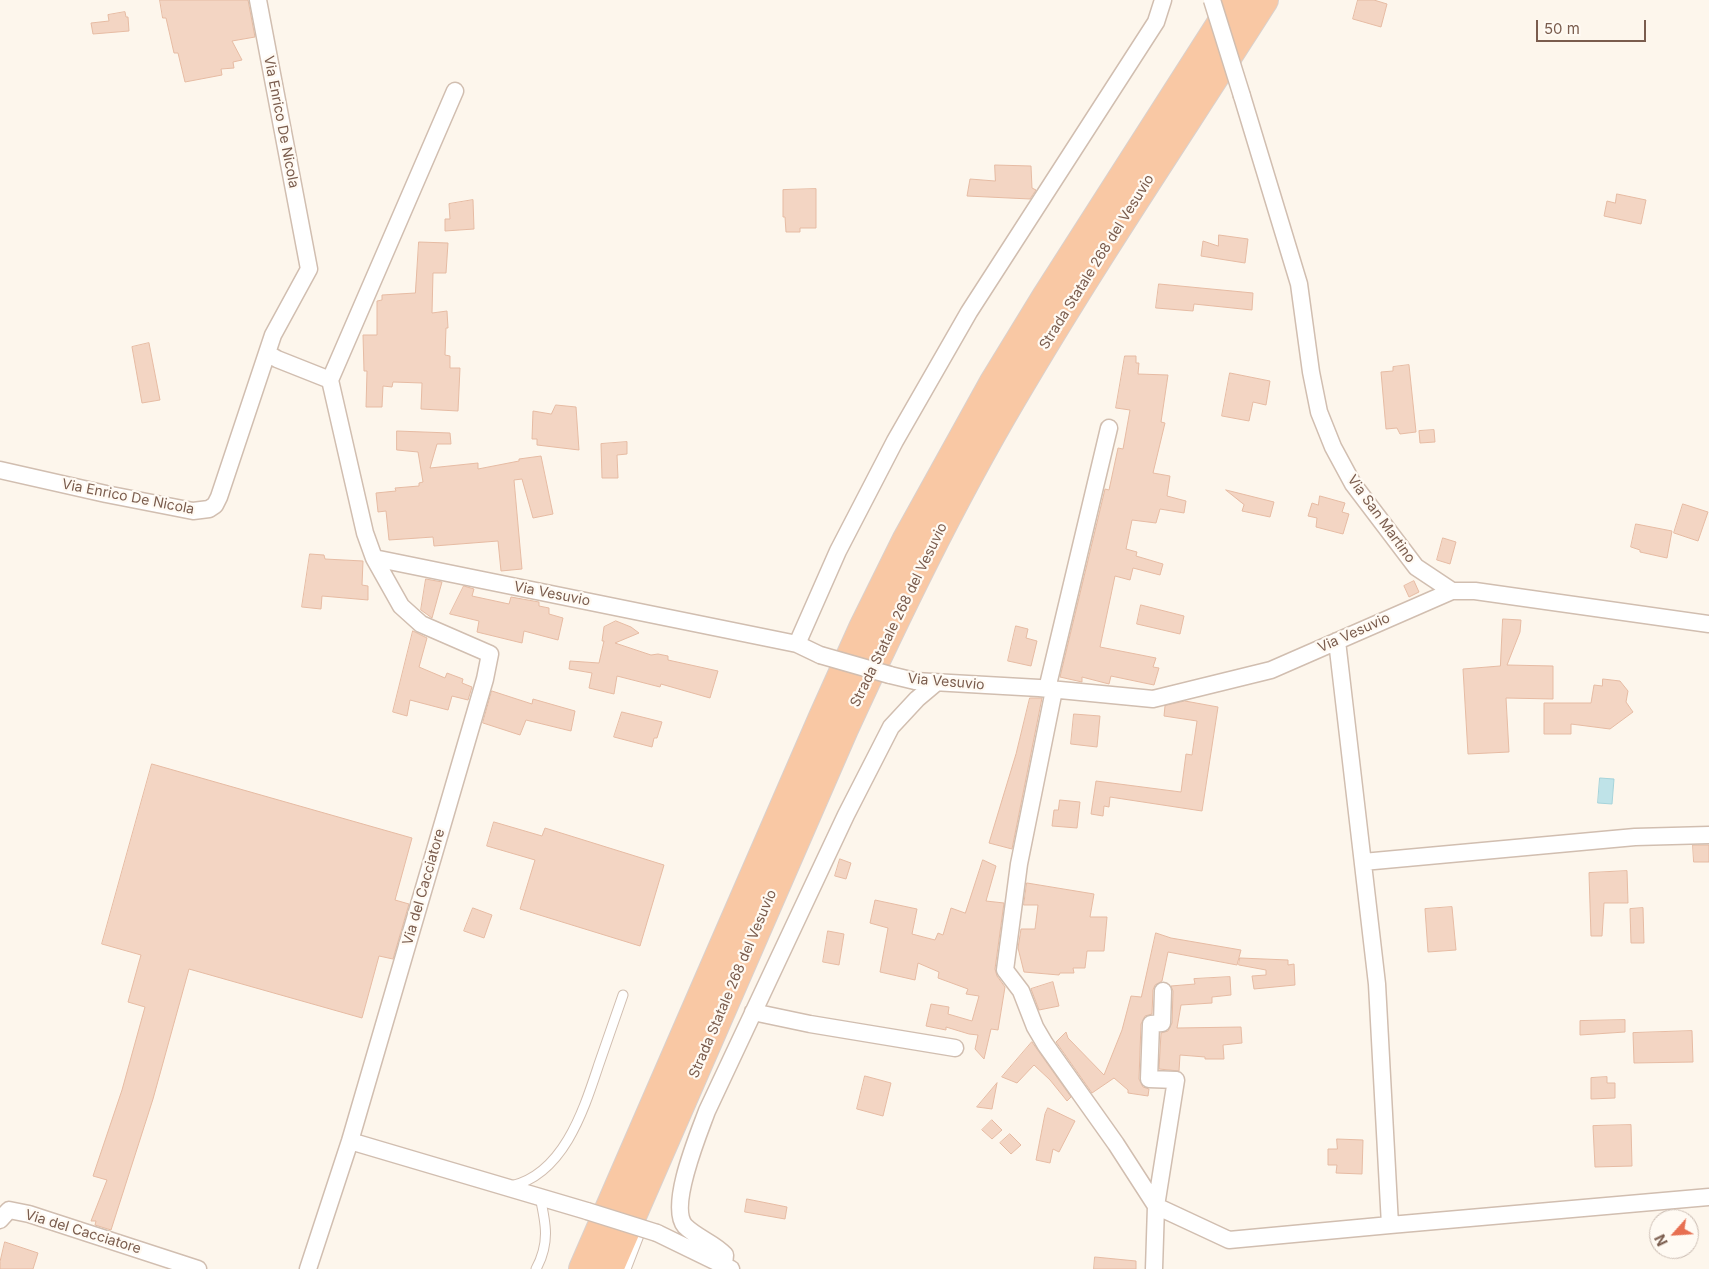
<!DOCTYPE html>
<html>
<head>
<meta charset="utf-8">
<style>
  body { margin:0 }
  #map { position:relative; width:1709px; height:1269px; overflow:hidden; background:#fdf6ec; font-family:Inter,sans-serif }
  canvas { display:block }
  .north { position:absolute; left:1649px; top:1209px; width:50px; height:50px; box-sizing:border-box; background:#fffaf3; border:1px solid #cabbb1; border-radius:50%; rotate:244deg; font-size:14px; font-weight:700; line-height:20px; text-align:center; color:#7a5c4d }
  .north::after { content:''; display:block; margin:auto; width:18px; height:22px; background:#e76f51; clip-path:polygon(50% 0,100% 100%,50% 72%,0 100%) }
  .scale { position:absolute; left:1536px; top:20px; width:110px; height:22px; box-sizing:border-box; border:2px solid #7a5c4d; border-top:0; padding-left:6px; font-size:15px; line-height:18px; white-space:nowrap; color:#7a5c4d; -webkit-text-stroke:4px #fffaf3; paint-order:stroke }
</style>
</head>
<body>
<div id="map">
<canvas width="1709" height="1269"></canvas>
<div class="north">N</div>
<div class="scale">50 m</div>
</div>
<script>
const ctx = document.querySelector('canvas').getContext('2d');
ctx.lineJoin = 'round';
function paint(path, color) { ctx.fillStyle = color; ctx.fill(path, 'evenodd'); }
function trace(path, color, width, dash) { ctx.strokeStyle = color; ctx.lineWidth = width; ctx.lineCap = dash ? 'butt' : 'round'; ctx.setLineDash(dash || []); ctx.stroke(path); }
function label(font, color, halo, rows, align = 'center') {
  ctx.font = font + ' Inter,sans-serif'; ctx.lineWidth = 4.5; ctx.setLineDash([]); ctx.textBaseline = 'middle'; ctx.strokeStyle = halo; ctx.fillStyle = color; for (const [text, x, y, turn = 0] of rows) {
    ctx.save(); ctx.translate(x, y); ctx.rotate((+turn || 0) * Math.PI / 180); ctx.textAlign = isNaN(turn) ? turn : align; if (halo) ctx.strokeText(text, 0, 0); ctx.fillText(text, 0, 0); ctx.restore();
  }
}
const water = new Path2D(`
  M1600,778L1614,779L1612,804L1598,803Z`);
paint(water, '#bfe3e8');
trace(water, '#a5d3da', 1);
const building = new Path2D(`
  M160,0H248L255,37L232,41L242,60L233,62L234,68L221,69L222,75L185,82L178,53H174L166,18H163Z
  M1358,0H1374L1387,4L1381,27L1353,19Z
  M125,12L126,17H128L129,31L93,34L91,23L109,21L108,15Z
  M995,165L1031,166L1032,188L1036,190L1030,199L967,196L970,179L995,181Z
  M816,189V228H800V232H786L785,217H783V190Z
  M1617,194L1646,200L1641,224L1604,216L1607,201L1615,203Z
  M473,200L474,229L445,231V219H450L449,204Z
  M1219,235L1248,239L1245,263L1201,256L1203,241L1218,246Z
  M419,242L448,243L446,273H433L432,313L447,311L448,328H446L445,355L450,356V368H460L458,411L421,409L422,383L393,382L392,387L383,386L382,407H366L367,371H364L363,335H377V301L382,300V295L415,293Z
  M1159,284L1253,293L1252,310L1194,304L1193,311L1156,308Z
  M149,343L160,400L142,403L132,347Z
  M1125,356H1136V363H1139L1138,374L1168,375L1161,422L1165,423L1153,473L1170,476L1167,496L1186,501L1184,513L1160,509L1156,523L1132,520L1126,549L1137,552L1136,556L1163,564L1160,575L1133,568L1130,580L1115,576L1100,647L1156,658L1153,667L1159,668L1154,685L1111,676L1109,684L1082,677V682L1060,677L1105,489L1109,490L1118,448L1123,449L1130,410L1116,408Z
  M1409,365L1416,432L1400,434L1397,428L1386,429L1381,372L1393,371V367Z
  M1230,373L1270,381L1266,405L1253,402L1249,421L1222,416Z
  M556,405L576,407L579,450L537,445V439H532L533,411L551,414Z
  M1434,430L1435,442L1420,443L1419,431Z
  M397,431L450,433L451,444H437L430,468L478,463V469L519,461V459L541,456L553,514L533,518L522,479L514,480L522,569L501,571L498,541L434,546L433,537L389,540L386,511L378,512L376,493L396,491L395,488L419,486V483L423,482L418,452L397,450Z
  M627,442V454L617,455L618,478H602L601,444Z
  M1226,490L1274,502L1270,517L1242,511L1244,505Z
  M1320,496L1345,503L1342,512L1349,514L1343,534L1316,527L1317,518L1308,516L1312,503L1318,505Z
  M1683,504L1708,512L1698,541L1674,533Z
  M1636,524L1672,531L1667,558L1640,552V550L1631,547Z
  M1443,538L1456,542L1450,564L1437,560Z
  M310,554L324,555L325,559L363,561L362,585L368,586V600L322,596L321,609L302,607Z
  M426,579L442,582L432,618L421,610Z
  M1414,581L1419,592L1409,597L1404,586Z
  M464,586L474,589L472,596L509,604L511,597L539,602V606L549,608V614L563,618L558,640L524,631L522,643L477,632L479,621L450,614Z
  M1141,605L1184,616L1180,634L1137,624Z
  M1503,619L1521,620L1520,632L1507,665L1553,666V699L1506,698L1509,752L1468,754L1463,669L1500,666Z
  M616,621L631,627L639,633L615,643L651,655L658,654L668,656V660L718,671L710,698L661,684L660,687L617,676L614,694L589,688L592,673L569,669L570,661L599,663L604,641H602L604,627Z
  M1016,626L1028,629L1026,638L1037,641L1031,666L1008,661Z
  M413,631L427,638L419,667L445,678L447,673L463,679L462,683L472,687L468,700L452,696L448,710L410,700L407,716L393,712Z
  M1603,679L1620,681L1628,691L1626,702L1633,712L1610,729L1571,724V734H1544V703H1591L1594,685L1602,686Z
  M492,691L532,704L533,699L575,711L571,731L526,720L520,735L483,723Z
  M1030,698H1042L1012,849L989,843L1016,754Z
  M1185,701L1218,707L1202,811L1110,797L1109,807L1104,806L1103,816L1091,814L1096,781L1181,792L1186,754L1192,755L1197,721L1164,716L1165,706Z
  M622,712L662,722L657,738H654L652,747L614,737Z
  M1074,714L1100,716L1097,747L1071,744Z
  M152,764L412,838L395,900L409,904L393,959L379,956L362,1018L189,969L153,1099L111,1230L95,1225L96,1221H91L107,1180L93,1176L122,1090L145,1007L128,1002L141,955L102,944Z
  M1060,800L1080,802L1077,828L1052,826L1054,810H1058Z
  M494,822L542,836L545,828L664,865L640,946L520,909L535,860L487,846Z
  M1693,845H1709V862H1694Z
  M840,859L851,863L846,879L835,876Z
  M983,860L996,866L986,901L1004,903L995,969L997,976L1005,987L998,1030L991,1029L984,1059L975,1049L978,1035L969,1034L946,1027V1030L926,1026L931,1004L949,1007L948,1014L972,1021L979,996L966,994L968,989L938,978L939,972L918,963L915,980L880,972L888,928L870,923L875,900L917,909L912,934L935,940L938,933L943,935L951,908L965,913Z
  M1627,871L1628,903H1604L1602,936H1591L1589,873Z
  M1027,883L1094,894L1090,917H1107L1104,951H1087L1085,968H1073L1074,973H1060L1059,975L1024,972L1018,948L1021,929H1035L1038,905H1024Z
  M1452,907L1456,950L1428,952L1425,909Z
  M473,908L492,915L484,938L464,931Z
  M1643,908L1644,943H1631L1630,909Z
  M828,931L844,934L839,965L823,962Z
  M1156,933L1171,938L1241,950L1237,965L1168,952L1162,981L1155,985L1153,990L1152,1014L1145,1016L1141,1024L1139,1079L1143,1087L1149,1089L1148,1096L1128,1093V1090L1114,1078L1092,1093L1056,1042L1066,1032L1068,1038L1104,1075L1122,1030L1131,996L1141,997Z
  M1240,958L1288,960V965L1294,964L1295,985L1254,989L1252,976L1266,975V970L1239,965Z
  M1230,977L1231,995L1212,997V1003L1181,1005L1177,1028L1241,1027L1242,1043L1223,1045L1224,1059H1205V1057L1180,1055L1179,1071L1159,1069L1161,1033L1168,1031L1172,1023L1173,991L1171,986L1195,984L1194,979Z
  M1053,982L1059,1006L1039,1010L1031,989Z
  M1625,1020V1032L1580,1035V1021Z
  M1692,1031L1693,1062L1634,1063L1633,1033Z
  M1032,1042L1071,1097L1067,1101L1050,1080L1034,1065L1017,1083L1002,1077Z
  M865,1076L891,1083L883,1116L857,1109Z
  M1607,1077V1083H1615V1098L1591,1099V1078Z
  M997,1083L992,1109L977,1107Z
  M1048,1108L1075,1121L1059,1152L1053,1149L1050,1163L1036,1160L1045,1114Z
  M992,1120L1002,1130L992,1139L982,1130Z
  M1631,1125L1632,1166L1595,1167L1593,1126Z
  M1010,1134L1021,1145L1011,1154L1000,1143Z
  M1337,1139L1363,1140L1362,1174L1336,1173L1337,1165H1328V1149H1337Z
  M747,1199L787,1207L785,1219L745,1212Z
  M5,1242L38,1253L33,1269H0V1262Z
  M1095,1257L1136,1261V1269H1094Z`);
paint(building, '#f3d5c3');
trace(building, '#e6bba3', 1);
const service = new Path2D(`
  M511,1186C564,1174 584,1109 599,1064C607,1041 615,1018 623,995
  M536,1269C550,1243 546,1224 540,1197
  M626,1269L643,1225`);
const minor = new Path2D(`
  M258,0L309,269L273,335L267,353L277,359L330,380L365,533L374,558L401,606L421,624L490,654L485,679L350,1141L308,1269
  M1242,96L1299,284L1311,372L1319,412L1333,447L1353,484L1416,567L1452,591H1475L1709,624
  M330,380L455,91
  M0,470L106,494L193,511L209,509L215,505L219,497L267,353
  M374,558L797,644L820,655
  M797,644L838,551L895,441L969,312L1156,22L1163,0
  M890,675L915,681L1039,688L1153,699L1271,670L1452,591
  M1047,689L1109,428
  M1054,690L1019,864L1005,970L1021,991L1035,1027L1045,1044L1116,1144L1156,1206L1229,1240L1390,1225L1377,984L1337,641
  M1363,862L1635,837L1709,835
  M753,1012L810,1024L955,1048
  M350,1141L587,1211
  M0,1220L9,1210L29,1214L198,1269
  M1390,1225L1709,1197
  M657,1233L731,1269
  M724,1265L725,1255C714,1243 697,1238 685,1226C668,1206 699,1133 707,1111L846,815L891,727L917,699L936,683
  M1154,1269L1156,1206L1176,1080L1149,1079L1151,1024L1162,1023L1163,991`);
const trunk = new Path2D(`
  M583,1269L823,717L863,628L907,539L994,382L1046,297L1236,0
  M609,1269L844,729C896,616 950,504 1013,397C1092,262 1180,132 1264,0`);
trace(service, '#d1beb0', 11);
trace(minor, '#d1beb0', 19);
trace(trunk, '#dad1cd', 30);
trace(service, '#fff', 9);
trace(minor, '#fff', 16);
trace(trunk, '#f9c8a4', 28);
const minorBridge = new Path2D(`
  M1212,0L1242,96
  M820,655L890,675
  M587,1211L657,1233`);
trace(minorBridge, '#d1beb0', 19, []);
trace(minorBridge, '#fff', 16);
label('14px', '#7a5c4d', '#fffaf3', [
  ["Via Enrico De Nicola",281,122,79],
  ["Strada Statale 268 del Vesuvio",1097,262,-58],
  ["Via Enrico De Nicola",128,497,11],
  ["Via San Martino",1381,519,54],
  ["Via Vesuvio",552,594,11],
  ["Strada Statale 268 del Vesuvio",899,615,-64],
  ["Via Vesuvio",1354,633,-24],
  ["Via Vesuvio",946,682,5],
  ["Via del Cacciatore",424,887,-74],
  ["Strada Statale 268 del Vesuvio",733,984,-67],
  ["Via del Cacciatore",83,1232,17]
]);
</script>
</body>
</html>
